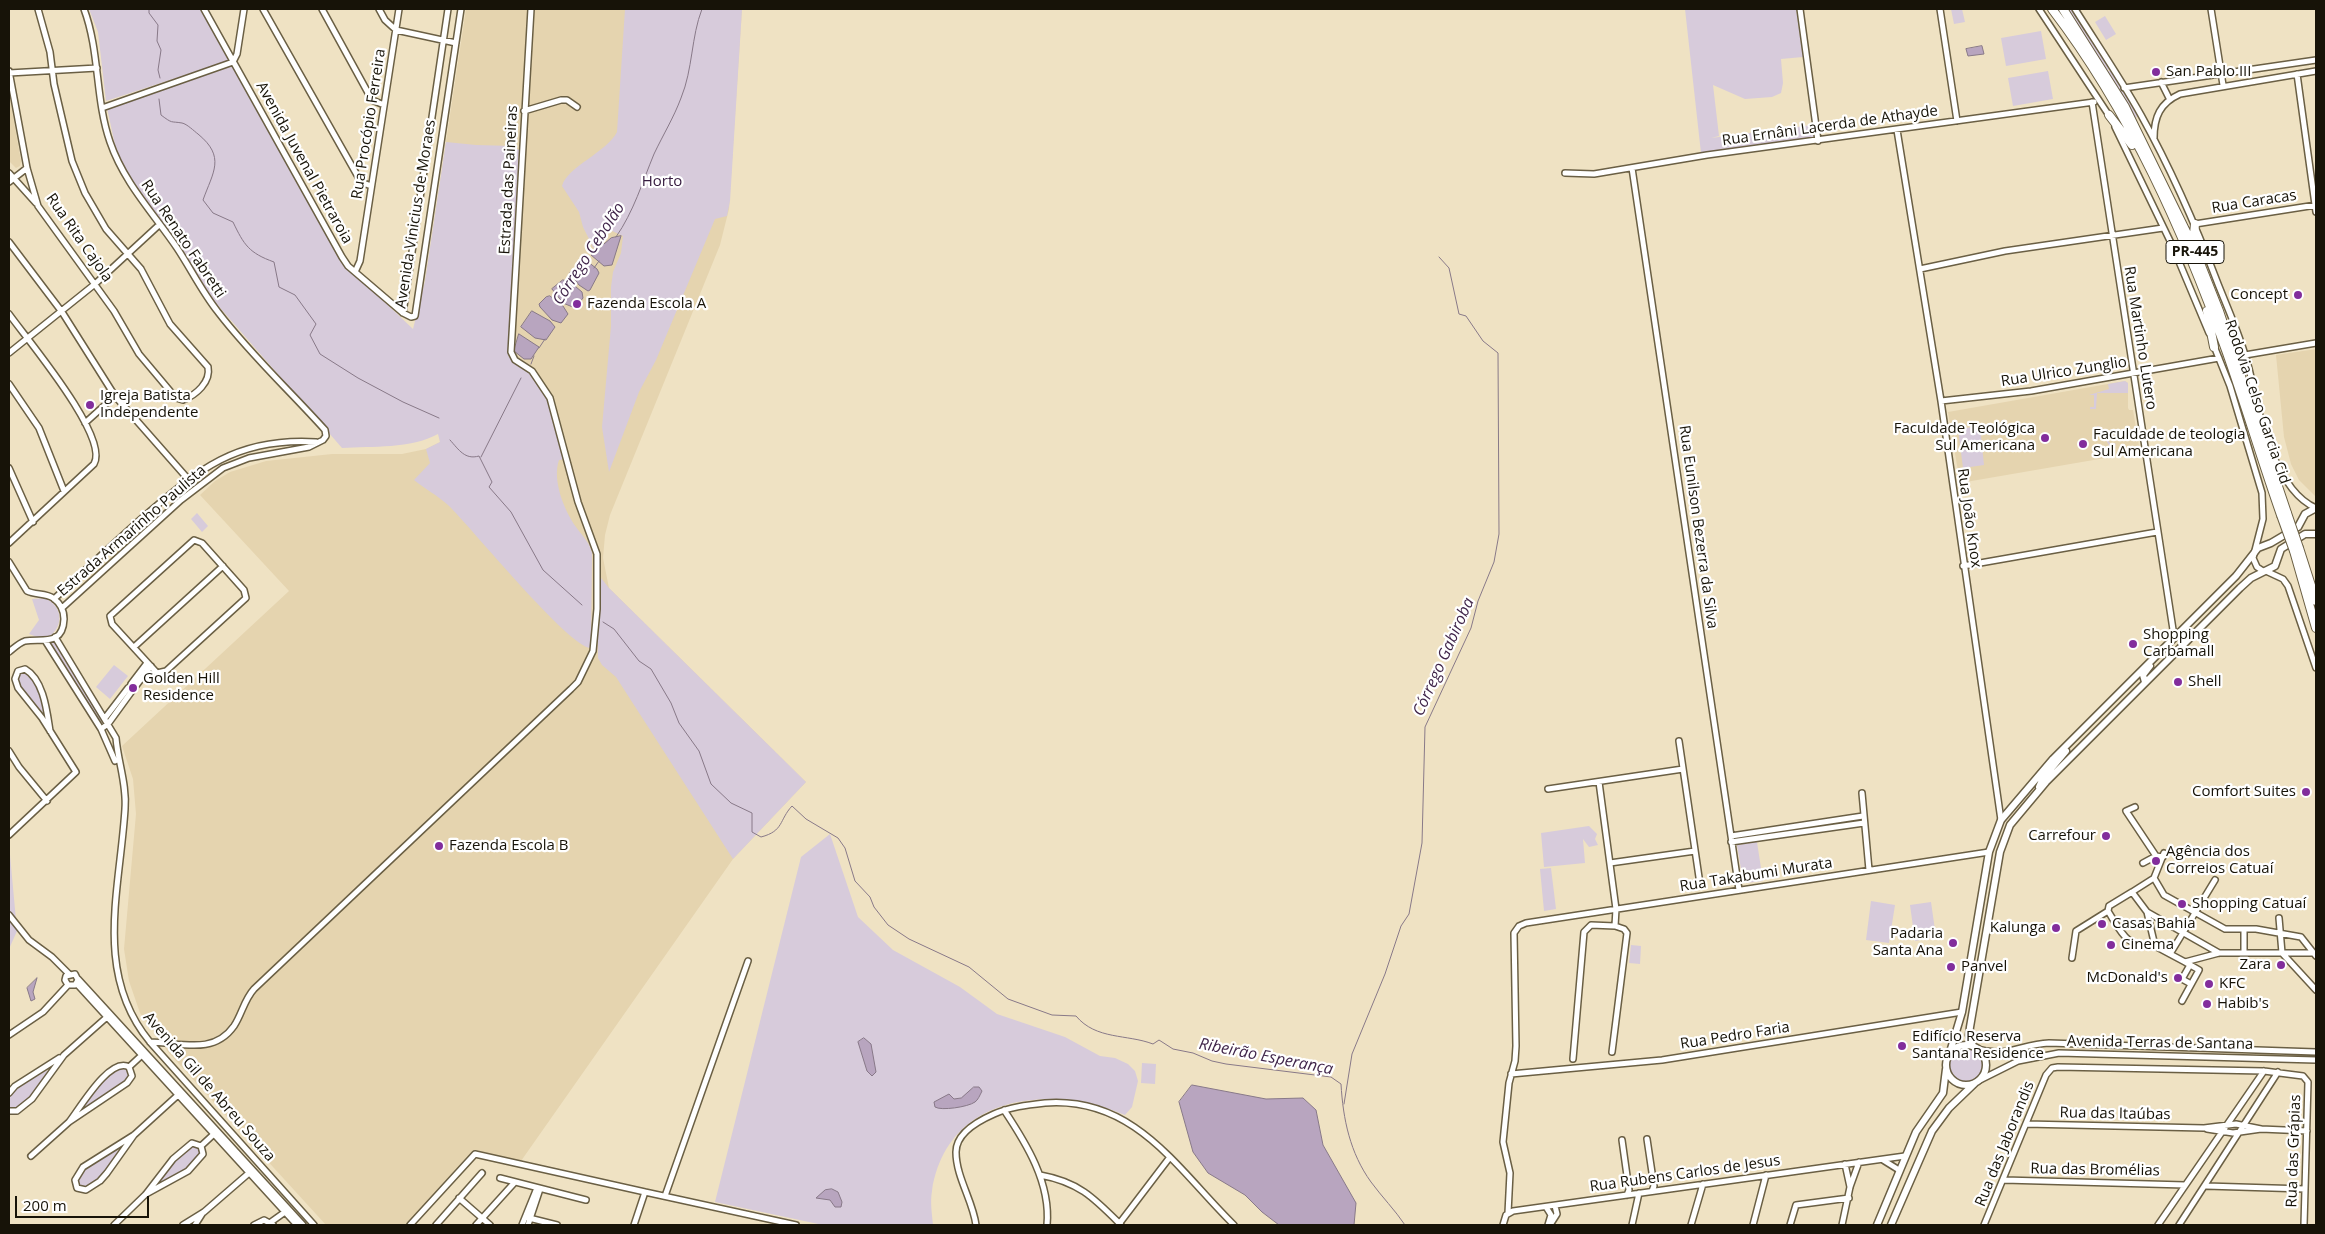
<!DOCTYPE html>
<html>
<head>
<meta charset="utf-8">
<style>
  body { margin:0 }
  #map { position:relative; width:2325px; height:1234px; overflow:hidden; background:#efe2c3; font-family:"Open Sans",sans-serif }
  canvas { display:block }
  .frame { position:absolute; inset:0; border:10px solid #171308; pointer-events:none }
  .scale { position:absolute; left:15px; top:1196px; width:134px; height:22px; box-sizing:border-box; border:2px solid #171308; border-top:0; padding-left:6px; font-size:15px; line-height:18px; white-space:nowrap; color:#171308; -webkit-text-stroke:4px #fff; paint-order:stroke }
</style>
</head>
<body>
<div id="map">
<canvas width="2325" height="1234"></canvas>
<div class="frame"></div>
<div class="scale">200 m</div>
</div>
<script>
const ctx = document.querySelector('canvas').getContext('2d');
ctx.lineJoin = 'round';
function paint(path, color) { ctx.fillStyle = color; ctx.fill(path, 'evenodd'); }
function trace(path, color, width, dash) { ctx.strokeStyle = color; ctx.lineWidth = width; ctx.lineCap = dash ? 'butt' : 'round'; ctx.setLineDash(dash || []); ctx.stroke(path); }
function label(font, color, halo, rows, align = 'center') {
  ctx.font = font + ' "Open Sans",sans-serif'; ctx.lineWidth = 4.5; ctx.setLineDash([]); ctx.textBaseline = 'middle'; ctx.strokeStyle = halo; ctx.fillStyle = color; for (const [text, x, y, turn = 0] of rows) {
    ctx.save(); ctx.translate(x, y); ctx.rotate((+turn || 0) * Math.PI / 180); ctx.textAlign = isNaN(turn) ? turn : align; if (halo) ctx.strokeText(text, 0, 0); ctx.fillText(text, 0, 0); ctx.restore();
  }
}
paint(new Path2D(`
  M466,9H742L729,209L720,245L610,515L605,535L603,558L609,588L806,782L733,859L521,1161L475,1150L407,1225H326L168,1052L140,1013L129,981L124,949L136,814L133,779L122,746L289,591L200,495L215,481L230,472L266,461L332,454H402L426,449L440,442L425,281Z
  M9,93L21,161L20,166L16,168L9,161Z
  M2316,349V497L2299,480L2291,464L2284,437L2276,355Z
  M2125,381L2128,383V408L2129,410H2133L2140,452L1960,483L1948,412Z`), '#e5d4af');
paint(new Path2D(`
  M89,9H202L231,60L106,101L98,32Z
  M625,9H742L730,201L727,216L715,219L656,360L639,392L609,472L602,427L611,326V287L613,272L621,253L623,236L610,230L606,238L595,248L593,247L583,227L579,212L562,186C567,167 607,152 617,132Z
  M1685,9H1796L1803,57L1781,59L1783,83L1781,93L1772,97L1745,99L1713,85L1719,136L1711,138L1812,125L1814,139L1701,153Z
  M1951,9H1962L1965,22L1954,24Z
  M2064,9H2071L2109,66L2108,71H2111L2137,115L2135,123Z
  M2105,16L2116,34L2106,40L2095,22Z
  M2041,31L2046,59L2006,66L2001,38Z
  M233,66L348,267L413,329L425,281L446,142L476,145L513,146L519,150L508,355C514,366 526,368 534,378C552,401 557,431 565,459L559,460C552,480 564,510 576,527C583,537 589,541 592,553L591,648C569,648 471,527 448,505C437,495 425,489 414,480L430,463L426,449L440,442L438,434C411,449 372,446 342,448L215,302L180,248L126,172L115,145L107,108Z
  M2048,71L2053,99L2013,106L2008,78Z
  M2125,381L2128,383V393H2097L2096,409H2090V407H2094V395H2089L2109,389L2108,384Z
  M1980,426L1984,465L1963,468L1958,429Z
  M2098,426L2107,433L2104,436L2111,444L2115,443L2116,445L2111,446L2112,450L2099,429L2095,431L2093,429Z
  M197,513L208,526L202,532L191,519Z
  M597,573L609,588L806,782L733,859L616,677L602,665L598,658Z
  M45,598C63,606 64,626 49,637L40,638L29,634L39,620L32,599Z
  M54,642L104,722L103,725L50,643Z
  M114,665L128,676L110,699L96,687Z
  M25,673L35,682L46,716L20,687L17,678L19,674Z
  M1589,826L1597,834L1595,839L1598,845L1589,847L1583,839L1585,863L1544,867L1541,833Z
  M830,834L858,917L893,950L960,987L997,1014L1065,1037L1100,1056L1115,1058L1128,1064L1135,1071L1138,1081L1132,1107L1125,1115C1050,1084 947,1094 932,1191C930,1202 932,1214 933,1225H823L715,1202L801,857Z
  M1757,842L1763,881L1747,883L1743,881L1737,845Z
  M9,844L17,931L9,949Z
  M1551,868L1556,909L1544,911L1540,869Z
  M1871,901L1895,905L1889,943L1866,940Z
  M1931,902L1936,937L1915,941L1910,905Z
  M1631,945L1641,946L1640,964L1629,963Z
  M1949 1065a17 17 0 1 1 34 0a17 17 0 1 1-34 0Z
  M1142,1063L1156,1064L1155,1084L1141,1083Z
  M126,1066L130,1071L129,1079L110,1094L84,1108C88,1091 109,1071 126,1066Z
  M48,1070C43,1084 26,1109 9,1110V1095L17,1087Z
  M192,1145L200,1148L201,1154L187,1169L158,1186V1183L174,1159Z
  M117,1149L118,1152L104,1174L85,1188L78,1187L79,1174L92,1163Z`), '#d7cbdb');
const water = new Path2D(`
  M1982,46L1984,54L1968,56L1966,49Z
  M621,236L612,265L604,266L591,255L611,238Z
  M587,261L597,269L599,273L590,290L588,291L579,285L570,273Z
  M563,280L569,281L582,292L583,298L575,308L563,303L552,289Z
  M550,296L563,306L568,314L561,323L552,320L540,307L539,304L546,297Z
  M532,311L550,321L555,327L546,340L535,338L521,327Z
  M519,334L539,347L531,359H524L514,351Z
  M37,978L33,992L35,999L31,1001L27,988Z
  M864,1038L871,1044L876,1072L872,1076L867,1071L858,1042Z
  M1192,1085L1266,1099L1303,1098L1316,1110L1323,1145L1356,1203L1354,1225H1279L1262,1212L1245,1195L1208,1173L1193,1152L1179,1102Z
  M974,1087H979L982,1091C980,1095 978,1100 975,1102C968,1107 941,1111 935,1107L934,1102L949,1094L954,1099L961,1098Z
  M832,1189L838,1192L842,1202L841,1207H835L830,1200L816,1198L825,1190Z`);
paint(water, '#b8a5bf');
trace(water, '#887988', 1);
trace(new Path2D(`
  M149,9V13L158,25L157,41L161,50L158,70L160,78
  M159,99L161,115C173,124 170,121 182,123C187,124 194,131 198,134C226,157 213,172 203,200L213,213L233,222C244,245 249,253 274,262L279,287L295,295L316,324L310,335L320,354L358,378L403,402L439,418
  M616,237C634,211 642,183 654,154C663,135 674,117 681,98C693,69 691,37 702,9
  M594,268L599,261
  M539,348L545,339
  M531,364L534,356
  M450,440C459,450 465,460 479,456L492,482L489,487L511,512L543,570L582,605
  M481,457L521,378
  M603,622L614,629L639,661L651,669L671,703L679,723L699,751L711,784L731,803L752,813V832L761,837C784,831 779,820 792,806L806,819L838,838L845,848L855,881L870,897L874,907L888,925L909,939L969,967L1008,999L1052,1015L1076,1016C1096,1040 1127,1034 1153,1044L1159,1040L1173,1049L1193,1053L1212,1061L1226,1064L1331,1077L1341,1084C1343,1119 1350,1153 1371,1182C1382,1197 1395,1210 1405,1225
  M1344,1104L1352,1054L1385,974L1401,926L1409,914L1422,843L1425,727L1471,628L1478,601L1494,562L1499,534L1498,353L1483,341L1466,316L1459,314L1449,268L1439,257`), '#887988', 1);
const minor = new Path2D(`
  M204,9L342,257L348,266L403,313L411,317L415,316L461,9
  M263,9L361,182L371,186
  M322,9L372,100L384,105
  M379,9L385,20L396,30L456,43
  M1800,9L1818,141
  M1940,9L1957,121
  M2039,9L2110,117
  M2075,9C2097,44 2121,79 2141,115C2171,169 2196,226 2218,284C2230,314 2244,345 2251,377C2259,417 2276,491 2316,508
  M2211,9L2223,85
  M9,71L27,168L38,206L114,311L139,354L176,398L183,400C196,395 211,382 208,367L170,324L141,269L106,229L85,193L72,161L54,84L50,52L38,9
  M9,73L97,68
  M2297,74L2316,212
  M2161,82L2169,98
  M2124,88L2316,60
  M2092,102L2174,636
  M102,108L233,62L237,54L244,9
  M524,111L561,100H567L577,107
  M2115,127L2172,245L2209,333
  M1897,130L1941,401L2001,820
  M2154,138C2154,117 2160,103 2180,94L2316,71
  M1632,168L1739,890
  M9,173L36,203
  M1565,173L1594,174L1707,155L2094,102
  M9,182L27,168
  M2195,224L2316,205
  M9,242L62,312L115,396L188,479
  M1920,269L2005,251L2163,228
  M355,272L360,261L399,9
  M403,313L448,9
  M9,314C26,338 110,437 94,464L9,543
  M2214,346L2230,386L2262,493L2263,519L2253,558L2257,567L2263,571
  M9,353L95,284L159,225
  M2245,355L2316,343
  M9,384L39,428L64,491
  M1941,401L2031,391L2219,358
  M85,423L115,396
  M9,468L33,522
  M194,540L202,543L244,590L246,598L166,671L157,673L112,624L110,616Z
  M9,562L27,591C35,595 46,593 53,598C60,603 64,610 64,619C63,647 41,638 25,641C19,643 14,648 9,652
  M1963,566L2157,532
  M2268,572L2283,579L2288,586L2316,668
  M54,599C83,572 112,545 141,519C198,470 236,437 316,442
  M62,608L181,500L223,468L249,458L309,447L323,440L326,436L325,430C290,391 250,354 218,312C202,292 191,269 177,248C154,214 124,183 110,142C95,99 100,52 84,9
  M55,637L116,738C118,762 127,785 125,809C120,890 93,973 150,1042L314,1225
  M46,642L101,729L115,761
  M134,647L223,566
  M131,684L147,663
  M135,687L151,666
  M105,718L128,688
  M101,729L108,724L132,691
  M1679,741L1700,884
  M9,751L19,767L47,801
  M1599,782L1616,909L1615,926
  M1548,789L1683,769
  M1862,793L1869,870
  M2135,807L2126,811L2156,856L2163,857
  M9,835L76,772L42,718L18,688L15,679L18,671L25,669C44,680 47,712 50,731
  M1731,836L1863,816
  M1731,842L1864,823
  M1610,863L1695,851
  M2143,863L2156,856
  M2154,878L2164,853
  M2108,911C2121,932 2127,949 2155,946
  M2147,912L2155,946L2185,962L2219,953H2282L2316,990
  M9,915L29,940L52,957L69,974
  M2279,918L2282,953H2313
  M2219,953L2147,912L2132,892L2154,878L2164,895L2225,929H2256L2301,937L2316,956
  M2244,953V929
  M2170,954L2215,880
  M2072,958L2076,931L2108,911L2109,906L2132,892
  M2190,965L2182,979L2191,984
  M78,979L303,1225
  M77,984L297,1225
  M2182,1001L2199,970L2185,962
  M9,1035L43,1012L68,985H75L78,980L75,974L66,976L65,980L68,985
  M150,1042C179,1042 213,1056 234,1026C242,1014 244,1000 254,989L571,689L578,682L593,651L597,609V554L578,502L550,398L532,371L515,360L511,352L531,9
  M1978,1049C2007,1058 2021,1044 2049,1043L2316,1052
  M1573,1059L1584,932L1591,925L1615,926L1624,929L1627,933L1612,1052
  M129,1067L142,1055
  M1511,1074L1662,1060L1962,1012
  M1978,1081L2018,1061L2059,1053L2316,1060
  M9,1093L15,1086L59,1058
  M1004,1110C1026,1143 1051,1183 1047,1225
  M9,1111H17L32,1099L64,1055L107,1017
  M2026,1124L2204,1128L2236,1124L2261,1129
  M2207,1129L2233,1133L2261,1129L2307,1131
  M134,1135L107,1173L100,1181L86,1190L77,1188L75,1180L83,1167L134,1135L178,1095
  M1647,1139L1654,1186L1652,1191
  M1622,1140L1629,1190L1627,1195
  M201,1146L214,1134
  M31,1156L69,1122L127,1083L132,1076L129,1067C110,1056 80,1108 69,1122
  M1883,1160L1899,1170
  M1845,1164L1850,1187
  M1040,1175C1079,1182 1094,1198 1121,1225
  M500,1178L586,1200
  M2004,1180L2185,1185
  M2206,1186L2305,1189
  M665,1196L748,961
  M459,1198L490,1225
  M1546,1207L1551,1215L1548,1225
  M1508,1213L1510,1173L1503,1142L1509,1083L1515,1061L1516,1046L1514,933L1519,926L1526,923L1989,852
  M529,1218L557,1225
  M271,1222L285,1212
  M1119,1224L1170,1157
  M114,1225L146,1194L173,1159L192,1143L201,1146L203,1154L188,1171L146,1194
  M183,1225L204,1212L249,1173
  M195,1225L202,1214
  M254,1225L264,1220L273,1225
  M410,1225L475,1154L645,1192
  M436,1225L482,1173
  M476,1225L515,1182
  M522,1225L537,1188
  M528,1225L540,1189
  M634,1225L645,1192L796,1225
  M976,1225C973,1201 956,1177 956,1152C956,1133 978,1121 994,1114C1010,1107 1027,1105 1045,1103C1135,1096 1178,1170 1234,1225
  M1503,1225L1506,1215L1513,1211L1905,1156
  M1550,1225L1557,1214L1555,1206
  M1632,1225L1639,1193
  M1691,1225L1703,1184
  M1753,1225L1766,1175
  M1790,1225L1796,1205L1849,1198
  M1842,1225L1850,1187L1859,1162
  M1984,1225L2046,1075L2052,1068L2058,1067L2264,1071L2303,1076L2308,1082L2304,1225
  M2158,1225L2264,1071
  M2179,1225L2278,1072`);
const major = new Path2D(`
  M2145,682L2143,675L2150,666
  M2039,787L2043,778L2066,751
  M1946 1065a20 20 0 1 1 40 0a20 20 0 1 1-40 0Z
  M1973,1046L1969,1035L1970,1027L2000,852L2010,825L2046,782L2240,588L2251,578L2275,566L2281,549L2305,534H2316
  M1950,1052L1962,1012L1989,852L2001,820L2053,759L2236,576L2258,548L2271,543L2298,527L2305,514L2316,508
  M1877,1225L1916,1132L1943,1093L1946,1069
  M1891,1225L1932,1131L1949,1108L1975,1083`);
const highway = new Path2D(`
  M2052,9C2130,111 2184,232 2227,353C2246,407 2262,461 2281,515
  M2063,9L2125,107L2194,248L2219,311L2287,513
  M2109,115L2132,145
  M2195,224L2194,234L2199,252
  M2207,311L2214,347
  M2299,548L2316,601
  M2294,551L2316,628`);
trace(minor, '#6a5f44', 8);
trace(major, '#6a5f44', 9);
trace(highway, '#6a5f44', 10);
trace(minor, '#fff', 5);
trace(major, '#fff', 6);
trace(highway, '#fff', 8);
const highwayBridge = new Path2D(`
  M2287,513L2299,548
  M2281,515L2294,551`);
trace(highwayBridge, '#6a5f44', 10, []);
trace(highwayBridge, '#fff', 8);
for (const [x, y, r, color] of [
  [2156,72,5,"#822d9c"],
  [2298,295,5,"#822d9c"],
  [577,304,5,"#822d9c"],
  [90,405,5,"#822d9c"],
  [2045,438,5,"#822d9c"],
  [2083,444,5,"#822d9c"],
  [2133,644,5,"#822d9c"],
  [2178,682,5,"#822d9c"],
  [133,688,5,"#822d9c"],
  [2306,792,5,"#822d9c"],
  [2106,836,5,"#822d9c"],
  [439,846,5,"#822d9c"],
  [2156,861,5,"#822d9c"],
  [2182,904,5,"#822d9c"],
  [2102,924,5,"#822d9c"],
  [2056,928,5,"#822d9c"],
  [1953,943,5,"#822d9c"],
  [2111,945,5,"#822d9c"],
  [2281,965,5,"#822d9c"],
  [1951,967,5,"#822d9c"],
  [2178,978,5,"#822d9c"],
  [2209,984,5,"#822d9c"],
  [2207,1004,5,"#822d9c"],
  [1902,1046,5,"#822d9c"]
]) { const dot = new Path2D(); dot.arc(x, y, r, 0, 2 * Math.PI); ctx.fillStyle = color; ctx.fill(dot); trace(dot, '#fff', 2); }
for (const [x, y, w] of [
  [2195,252,58]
]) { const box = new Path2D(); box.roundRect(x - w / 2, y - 11.5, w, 23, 4); ctx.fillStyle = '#fff'; ctx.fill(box); trace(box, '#171308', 1); }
label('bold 14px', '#171308', null, [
  ["PR-445",2195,252]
]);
label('15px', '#171308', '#fff', [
  ["San Pablo III",2166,72],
  ["Concept",2288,295,"right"],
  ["Fazenda Escola A",587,304],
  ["Igreja Batista",100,396],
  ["Independente",100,413],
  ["Faculdade Teológica",2035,429,"right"],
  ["Sul Americana",2035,446,"right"],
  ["Faculdade de teologia",2093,435],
  ["Sul Americana",2093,452],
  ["Shopping",2143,635],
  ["Carbamall",2143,652],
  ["Golden Hill",143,679],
  ["Residence",143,696],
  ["Shell",2188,682],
  ["Comfort Suites",2296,792,"right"],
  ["Carrefour",2096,836,"right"],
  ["Fazenda Escola B",449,846],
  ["Agência dos",2166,852],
  ["Correios Catuaí",2166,869],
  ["Shopping Catuaí",2192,904],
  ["Casas Bahia",2112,924],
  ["Kalunga",2046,928,"right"],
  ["Padaria",1943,934,"right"],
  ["Santa Ana",1943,951,"right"],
  ["Cinema",2121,945],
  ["Zara",2271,965,"right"],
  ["Panvel",1961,967],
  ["McDonald's",2168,978,"right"],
  ["KFC",2219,984],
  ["Habib's",2217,1004],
  ["Edifício Reserva",1912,1037],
  ["Santana Residence",1912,1054]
], 'left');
label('15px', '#171308', '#fff', [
  ["Rua Procópio Ferreira",369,124,-81],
  ["Rua Ernâni Lacerda de Athayde",1830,126,-8],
  ["Avenida Juvenal Pietraroia",304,163,61],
  ["Estrada das Paineiras",509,180,-87],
  ["Rua Caracas",2254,202,-9],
  ["Avenida Vinicius de Moraes",416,214,-81],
  ["Rua Rita Cajola",79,238,55],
  ["Rua Renato Fabretti",183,239,56],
  ["Rua Martinho Lutero",2140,338,81],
  ["Rua Ulrico Zunglio",2064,372,-9],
  ["Rodovia Celso Garcia Cid",2257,402,71],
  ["Rua João Knox",1969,518,82],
  ["Rua Eunilson Bezerra da Silva",1698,527,82],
  ["Estrada Armarinho Paulista",132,531,-41],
  ["Rua Takabumi Murata",1756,875,-9],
  ["Rua Pedro Faria",1735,1036,-9],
  ["Avenida Terras de Santana",2160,1043,1],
  ["Avenida Gil de Abreu Souza",209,1087,49],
  ["Rua das Itaúbas",2115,1114,1],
  ["Rua das Jaborandis",2005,1144,-68],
  ["Rua das Grápias",2294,1151,-88],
  ["Rua das Bromélias",2095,1170,1],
  ["Rua Rubens Carlos de Jesus",1685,1174,-8]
]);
label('15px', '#371c40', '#fff', [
  ["Horto",662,182]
]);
label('italic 16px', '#40254a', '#fff', [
  ["Córrego Cebolão",589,254,-57],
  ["Córrego Gabiroba",1444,657,-66],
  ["Ribeirão Esperança",1266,1057,11]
]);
</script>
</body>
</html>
